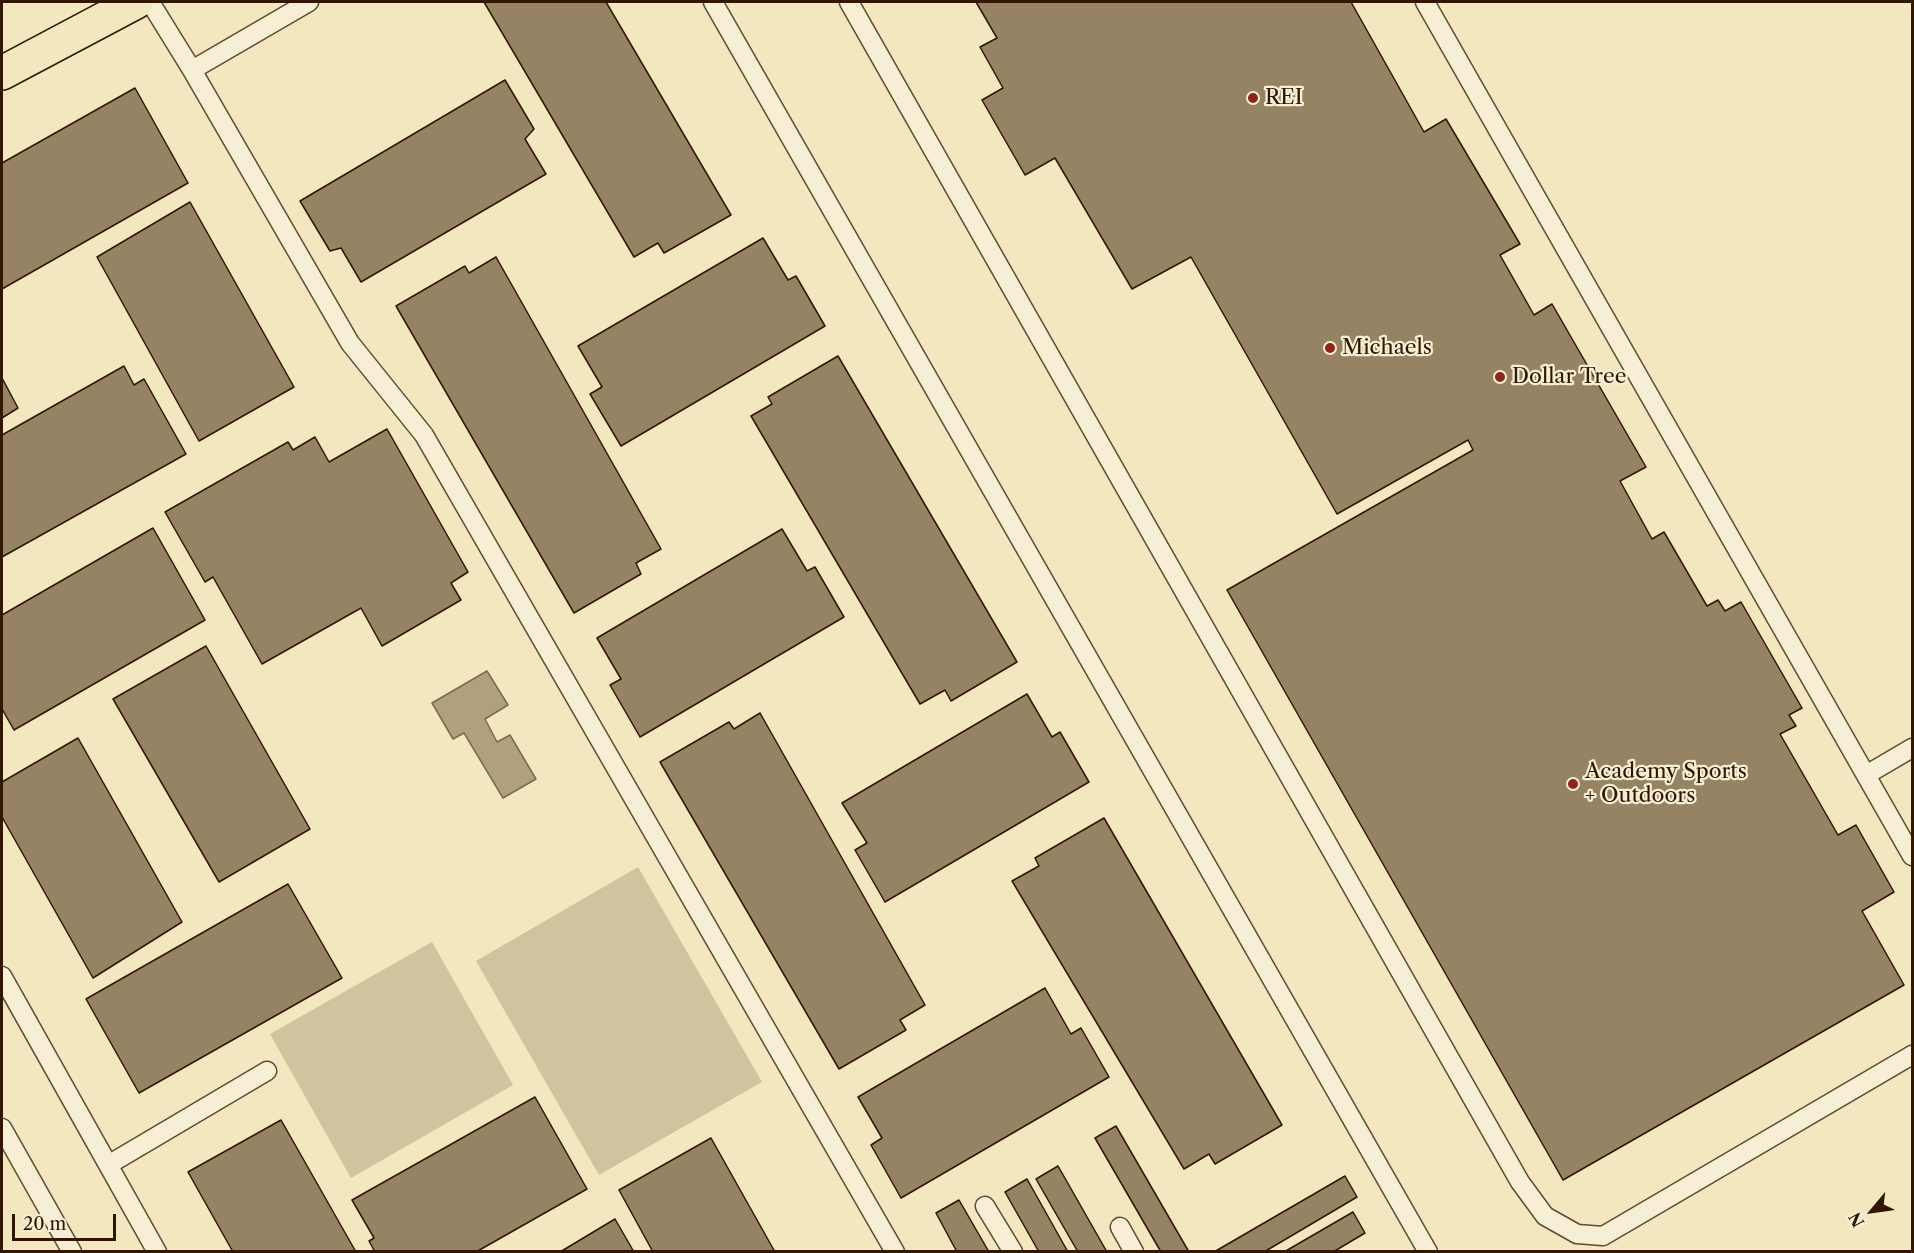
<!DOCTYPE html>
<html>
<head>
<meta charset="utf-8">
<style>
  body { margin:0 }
  #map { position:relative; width:1914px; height:1253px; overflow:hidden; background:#f2e7be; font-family:"Libre Caslon Text",serif }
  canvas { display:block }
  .frame { position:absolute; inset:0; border:3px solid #311600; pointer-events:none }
  .north { position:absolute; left:1842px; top:1181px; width:60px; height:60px; -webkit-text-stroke:4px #f7efd5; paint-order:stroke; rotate:241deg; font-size:16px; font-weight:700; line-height:24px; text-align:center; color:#311600 }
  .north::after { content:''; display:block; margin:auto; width:21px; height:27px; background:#311600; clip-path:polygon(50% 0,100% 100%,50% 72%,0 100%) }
  .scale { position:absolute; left:12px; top:1214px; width:104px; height:27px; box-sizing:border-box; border:3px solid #311600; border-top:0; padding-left:8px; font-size:18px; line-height:21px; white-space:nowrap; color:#311600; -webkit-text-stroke:4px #f7efd5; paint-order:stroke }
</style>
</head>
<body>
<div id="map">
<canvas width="1914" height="1253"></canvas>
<div class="frame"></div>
<div class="north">N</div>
<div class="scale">20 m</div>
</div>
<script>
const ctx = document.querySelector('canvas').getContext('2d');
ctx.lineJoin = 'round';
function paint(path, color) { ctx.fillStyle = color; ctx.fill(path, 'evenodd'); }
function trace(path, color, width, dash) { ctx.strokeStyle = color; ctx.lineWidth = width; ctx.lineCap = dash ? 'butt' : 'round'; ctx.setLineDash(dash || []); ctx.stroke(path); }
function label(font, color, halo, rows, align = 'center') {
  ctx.font = font + ' "Libre Caslon Text",serif'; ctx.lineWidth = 4.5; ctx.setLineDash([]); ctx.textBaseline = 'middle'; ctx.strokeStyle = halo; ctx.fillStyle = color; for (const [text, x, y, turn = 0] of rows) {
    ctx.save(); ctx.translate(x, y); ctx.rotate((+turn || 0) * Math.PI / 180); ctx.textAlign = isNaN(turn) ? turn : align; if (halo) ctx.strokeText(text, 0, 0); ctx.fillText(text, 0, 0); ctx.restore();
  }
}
paint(new Path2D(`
  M638,867L762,1082L599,1175L476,961Z
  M432,942L513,1085L351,1178L270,1034Z`), '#d1c39e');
const water = new Path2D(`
  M487,671L508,705L485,719L497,742L510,735L536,779L503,798L464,733L453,739L432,703Z`);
paint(water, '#b0a07d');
trace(water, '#7d694b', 1.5);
const building = new Path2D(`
  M484,2H606L731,215L664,253L658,243L634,257Z
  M976,2H1351L1424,132L1446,119L1520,244L1500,255L1534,315L1552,304L1646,467L1620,481L1652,539L1664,532L1707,606L1718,600L1725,611L1741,602L1802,708L1789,715L1796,726L1780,734L1838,835L1856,825L1894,892L1862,911L1904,985L1563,1180L1227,590L1473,450L1468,440L1337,514L1191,257L1132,289L1055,158L1025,175L982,100L1003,88L980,47L997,38Z
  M505,80L534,129L525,139L546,174L361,282L341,248L330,251L300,201Z
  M135,88L188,183L2,289V163Z
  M190,202L294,387L199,441L97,257Z
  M763,238L788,280L796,276L825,326L621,446L590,394L602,387L578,346Z
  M496,257L661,549L636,563L641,574L574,613L396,306L465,266L469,273Z
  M838,356L1017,662L951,701L945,690L920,704L751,416L772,404L768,397Z
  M124,366L134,385L144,379L186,454L2,557V435Z
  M2,378L18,408L2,418Z
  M387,429L468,572L451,583L461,600L382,646L361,608L262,664L213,577L205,582L165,512L288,442L293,450L315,437L329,462Z
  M153,528L205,620L14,730L2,709V615Z
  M782,529L807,571L815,567L844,617L640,737L610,685L621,679L597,638Z
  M206,646L310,829L219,882L113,699Z
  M1027,694L1052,737L1060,732L1089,782L885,902L855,850L867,843L842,803Z
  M760,713L925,1005L900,1020L906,1030L839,1069L660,762L729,722L734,729Z
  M78,738L182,922L93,978L2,817V782Z
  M1104,818L1282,1125L1215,1164L1209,1154L1184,1169L1012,881L1039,866L1035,858Z
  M288,884L342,978L139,1093L86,999Z
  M1045,988L1071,1034L1081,1028L1109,1077L901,1198L871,1145L882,1138L858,1097Z
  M535,1097L587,1189L476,1252H375L369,1241L374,1238L352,1200Z
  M281,1120L356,1252H233L188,1172Z
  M1116,1126L1189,1252H1161L1095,1138Z
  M711,1138L775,1252H653L619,1190Z
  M1058,1166L1107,1252H1078L1036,1179Z
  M1345,1176L1357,1197L1264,1252H1214Z
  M1027,1179L1068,1252H1039L1005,1192Z
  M959,1200L989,1252H957L936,1213Z
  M1353,1212L1365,1233L1333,1252H1284Z
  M615,1219L634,1252H560Z`);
paint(building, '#958363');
trace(building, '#311600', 1.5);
const lane = new Path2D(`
  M150,2L192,70L350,343L424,435L895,1252
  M713,2L1428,1252
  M849,2L1520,1182L1545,1216L1577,1234L1603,1236L1912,1055
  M1425,2L1912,856
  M192,70L309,2
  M1866,775L1912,748
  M2,976L157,1252
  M2,1128L72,1252
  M108,1165L267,1071
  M985,1206L1013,1252
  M1120,1227L1134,1252`);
const primary = new Path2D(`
  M2,73L136,2`);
trace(lane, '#614a30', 21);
trace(primary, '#311600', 36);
trace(lane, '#f7efd5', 18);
trace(primary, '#f2e7be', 33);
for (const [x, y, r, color] of [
  [1253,98,6,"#8f2418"],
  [1330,348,6,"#8f2418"],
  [1500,377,6,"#8f2418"],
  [1573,784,6,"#8f2418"]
]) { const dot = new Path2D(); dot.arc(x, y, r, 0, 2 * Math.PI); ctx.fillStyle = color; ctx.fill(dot); trace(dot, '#f7efd5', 2); }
label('21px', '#311600', '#f7efd5', [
  ["REI",1265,98],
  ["Michaels",1342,348],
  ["Dollar Tree",1512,377],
  ["Academy Sports",1585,772],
  ["+ Outdoors",1585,796]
], 'left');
</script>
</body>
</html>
